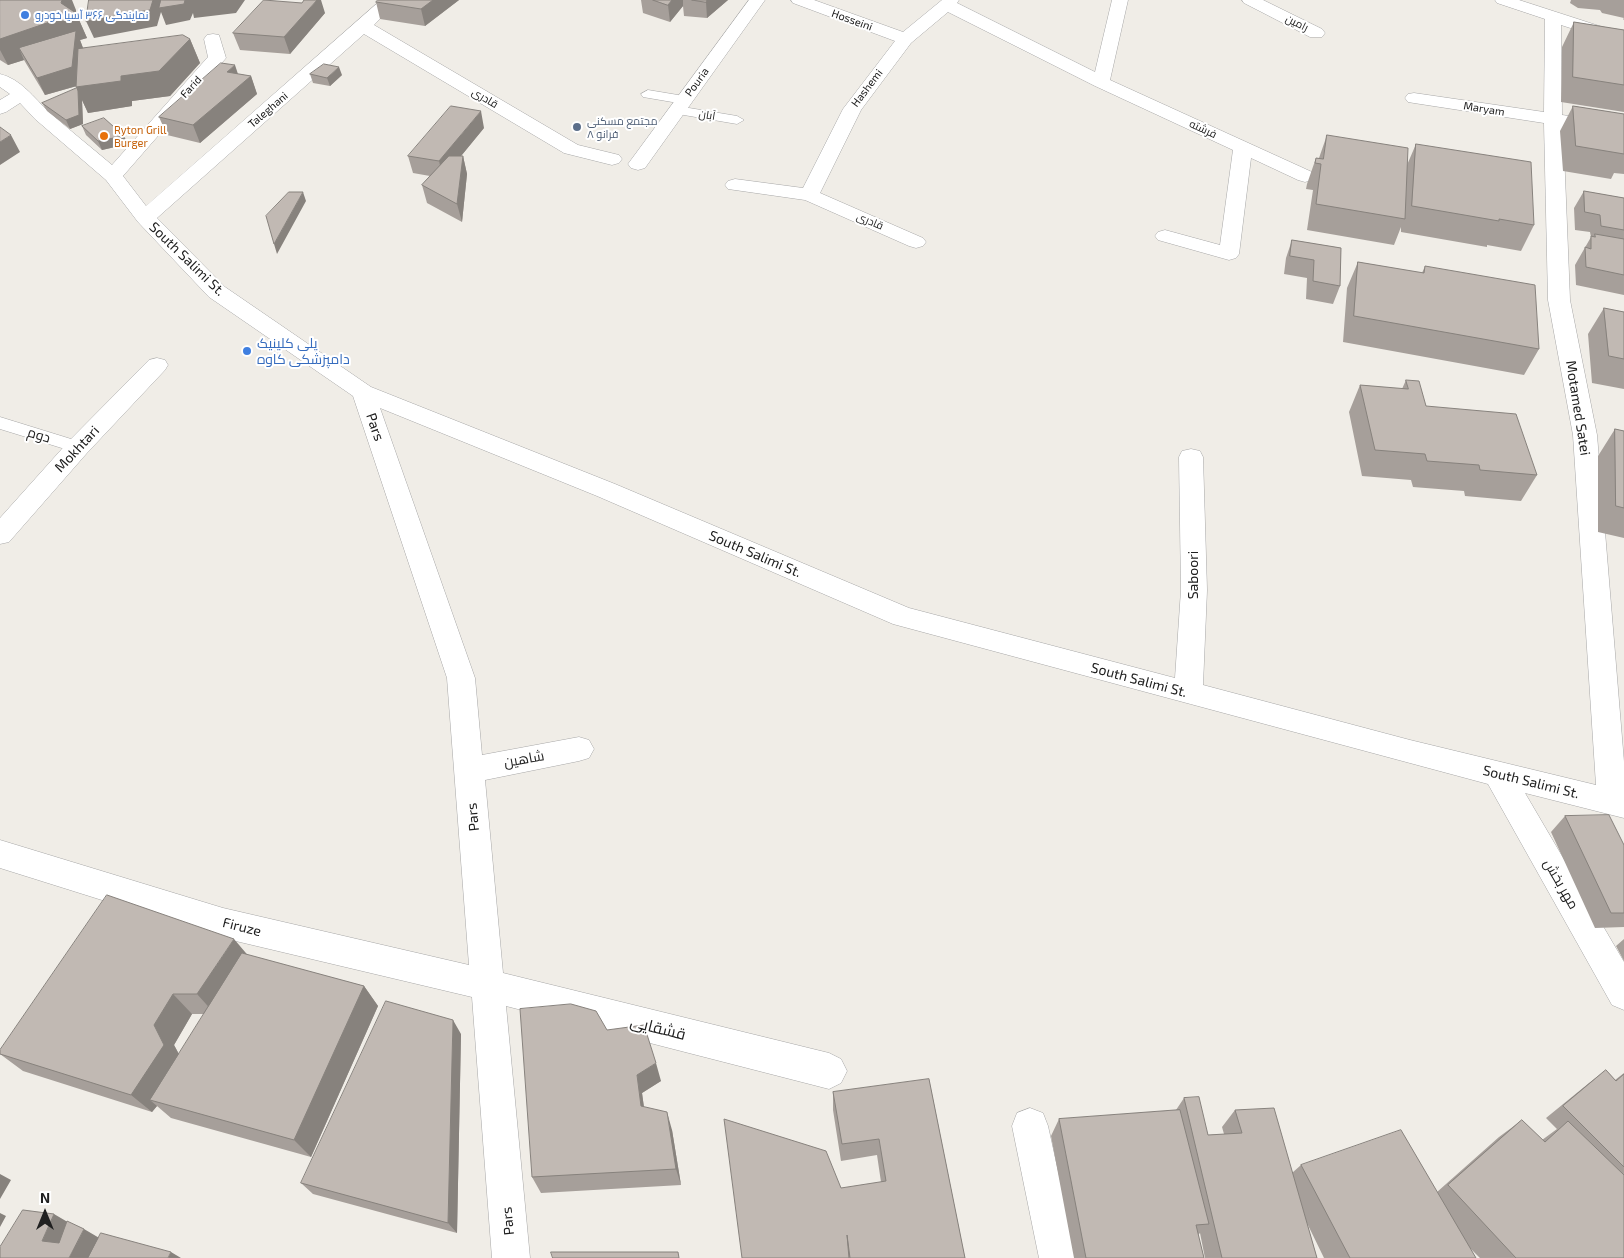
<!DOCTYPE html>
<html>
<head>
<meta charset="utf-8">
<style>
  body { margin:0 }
  #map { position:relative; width:1624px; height:1258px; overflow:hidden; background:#f0ede7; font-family:"Exo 2",sans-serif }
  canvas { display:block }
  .north { position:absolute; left:20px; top:1188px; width:50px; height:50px; -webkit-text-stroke:4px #fff; paint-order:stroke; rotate:0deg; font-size:14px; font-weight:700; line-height:20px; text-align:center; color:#202020 }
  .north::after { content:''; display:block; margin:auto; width:18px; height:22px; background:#202020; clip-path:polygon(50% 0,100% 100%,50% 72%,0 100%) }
</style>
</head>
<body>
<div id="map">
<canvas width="1624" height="1258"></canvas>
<div class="north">N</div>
</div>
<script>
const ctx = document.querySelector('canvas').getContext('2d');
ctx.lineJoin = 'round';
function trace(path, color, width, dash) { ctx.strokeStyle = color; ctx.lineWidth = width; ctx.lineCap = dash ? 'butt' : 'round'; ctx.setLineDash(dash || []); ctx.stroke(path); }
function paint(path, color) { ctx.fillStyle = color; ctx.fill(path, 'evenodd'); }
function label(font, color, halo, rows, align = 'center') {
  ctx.font = font + ' "Exo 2",Cairo,sans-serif'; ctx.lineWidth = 4; ctx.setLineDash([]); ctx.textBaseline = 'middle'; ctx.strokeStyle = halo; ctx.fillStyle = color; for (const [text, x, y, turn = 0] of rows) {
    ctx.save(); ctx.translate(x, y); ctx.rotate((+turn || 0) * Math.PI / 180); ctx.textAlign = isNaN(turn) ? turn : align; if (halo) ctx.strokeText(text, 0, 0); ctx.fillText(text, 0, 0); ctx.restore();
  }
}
const service = new Path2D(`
  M648,90L684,96L691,100L684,104L643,97L641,94Z
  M677,106L737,116L744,120L737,124L672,113L670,110L672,107Z
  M0,417L84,443L87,447L84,451L78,453L0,429Z`);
const minor = new Path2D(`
  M381,0H398L374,25L578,145L619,155L622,159L619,163L612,165L564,153L364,34L157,218L225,287L371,387L615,484L909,608L1175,678L1181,590L1179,457L1182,451L1191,449L1200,451L1203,457L1207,590L1203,685L1410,740L1596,785L1573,435L1548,300L1544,123L1414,103L1408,102L1405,98L1408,94L1414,93L1544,112L1545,19L1497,3L1495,0H1519L1624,34V45L1561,25L1562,115L1624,124V136L1563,126L1570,300L1597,435L1624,762V818L1525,793L1624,962V1010L1612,1005L1488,784L893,624L597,496L380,408L475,678L482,755L579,737L589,740L594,749L589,758L579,761L485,780L503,973L829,1053L841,1059L847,1071L841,1083L829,1089L506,1006L530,1258H492L472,997L223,938L0,868V840L223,908L469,965L447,678L353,396L209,297L138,222L106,180L35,119L20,103L6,112L0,114V100L10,94L0,87V74C21,79 34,98 49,112C69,130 91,147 112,165L208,57L204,39L207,35L213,34L219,35L226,58L123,176L146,206Z
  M749,0H765L645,168L638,170L631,168L628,164L631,160Z
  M791,0H814L903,32L942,0H959L957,3L1095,72L1112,0H1128L1110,80L1312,172L1315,176L1312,180L1305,182L1298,180L1251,158L1239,254L1236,258L1229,260L1158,240L1155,236L1158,232L1165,230L1220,245L1233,150L1095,86L948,12L911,43L861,110L820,193L923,238L926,242L923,246L916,248L909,246L805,200L728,189L725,185L728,181L735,179L803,188L843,109L895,41L793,3Z
  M1242,0H1263L1322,29L1325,33L1322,37H1310L1244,3Z
  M157,358L165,360L168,365L165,370L87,453L9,542L0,544V518L69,441L149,360Z
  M1030,1108L1043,1113L1048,1126L1077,1258H1039L1012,1126L1017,1113Z`);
trace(service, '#a7a7a7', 1);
trace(minor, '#a7a7a7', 1);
paint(service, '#fff');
paint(minor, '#fff');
paint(new Path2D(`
  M0,0L76,10V13L87,38L80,40L83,48L190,39L200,63L170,96L132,101V106L88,113L82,100L83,124L70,129L47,111L42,103L77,88V86L45,95L24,60L8,65L0,60Z
  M378,0H459L425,26L380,19L376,2Z
  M641,0H728L707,18L684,16L683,6L670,22L643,13Z
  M1571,0H1624V20L1623,19L1624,18L1602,13L1600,10L1578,8L1570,3Z
  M302,3L325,13L290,54L240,50L233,33Z
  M1574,22L1624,30V112L1561,102L1562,47Z
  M238,74L251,76L257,94L200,143L167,135L159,117Z
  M310,74L342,75L330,86L313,83Z
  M1573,106L1624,114V174L1614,173L1611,179L1563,171L1560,131Z
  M82,126L128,144L102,150L86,135Z
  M484,128L461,156H463L467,174L462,222L427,203L422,185L430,176L413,173L408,156Z
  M1327,135L1407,165L1416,144L1534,225L1521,251L1487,245V247L1401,232V227L1394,245L1307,230L1313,190L1306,189L1307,184L1316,158H1319Z
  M1584,191L1624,198V295L1576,285L1575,265L1591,237L1590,232L1575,230L1574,208Z
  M1292,240L1341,248L1340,286L1333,304L1306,299L1307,278L1284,274L1286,258Z
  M1358,262L1422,273L1425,266L1539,349L1524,375L1343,342L1347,288Z
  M1604,308L1624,312V389L1592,383L1588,334Z
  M1406,380L1426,406L1537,475L1521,501L1465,496L1464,491L1413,487L1411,480L1362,476L1349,412L1360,385L1402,389Z
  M1615,429L1624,431V538L1598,532V456Z
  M1565,816L1624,845V927L1595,928L1551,832Z
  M1624,939V961L1616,946Z
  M247,955L364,986L378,1006L311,1157L171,1118L157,1106L152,1112L23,1071L0,1054V1050ZM192,1014H204L179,1054L174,1045Z
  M607,1030L661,1081L642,1093L644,1107L672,1130L681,1185L541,1193L532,1177Z
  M461,1034L457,1233L313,1194L301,1183Z
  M1606,1070L1615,1080L1624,1073V1258H1480L1468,1246L1476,1258H1324L1307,1223L1317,1258H1205L1200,1233L1198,1235L1204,1258H1074L1051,1136L1059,1119L1176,1110L1184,1098L1208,1135L1224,1134L1222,1127L1235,1110L1292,1173L1301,1165L1437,1192L1499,1137L1522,1120L1542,1140L1557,1129L1546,1118L1589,1083Z
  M929,1079L965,1258H742L881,1182L877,1155L841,1161L833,1110V1092Z`), '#a69f9a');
paint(new Path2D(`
  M62,0H72L76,10V13L87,38L80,40L83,48L80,85L45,95L37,78L19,48L24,60L8,65L0,50V39L61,3Z
  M153,0H245L236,13L194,18L193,13L190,20L166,25L161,12L157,26L94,38L86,21Z
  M317,0H321L325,13L290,54L284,37Z
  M433,0H459L425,26L421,9Z
  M672,0H683V6L670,22L668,5Z
  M707,0H728L707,18L706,2Z
  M190,39L200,63L170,96L132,101V106L88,113L82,100L83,124L70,129L66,120L78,91L76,87L121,76Z
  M235,65L241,83L227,72Z
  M339,67L342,75L330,86L327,78Z
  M251,76L257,94L200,143L193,125Z
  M481,111L484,128L443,178L439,161Z
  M11,135L20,152L0,165V142Z
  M124,136L128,144L102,150L98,141Z
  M463,156L467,174L462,222L457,204Z
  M303,192L306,201L277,254L274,244Z
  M234,939L251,959L215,1014L197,994Z
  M364,986L378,1006L311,1157L294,1140Z
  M173,994L192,1014L174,1045L184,1064L150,1100L157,1106L152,1112L131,1095L154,1025Z
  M453,1020L461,1034L457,1233L448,1223Z
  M656,1063L661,1081L642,1093L646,1123L641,1106L637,1075Z
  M667,1112L672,1130L681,1185L676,1169Z
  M0,1174L11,1180L0,1199Z
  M0,1213L6,1216L0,1227Z
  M54,1214L71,1224L60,1250L42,1241Z
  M84,1229L101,1239L91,1258H69Z
  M171,1252L181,1258H168Z`), '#87827d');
const building = new Path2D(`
  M0,0H62L61,3L76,13L0,39Z
  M89,0H153L150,10L86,21Z
  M161,0H185L184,4L159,8Z
  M264,0L302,3L304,0H317L284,37L233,33Z
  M378,0H433L421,9L376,2Z
  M653,0H672L668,5Z
  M692,0H707L706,2Z
  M1574,22L1624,30V85L1573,77Z
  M76,31L72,67L37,78L19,48Z
  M183,35L190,39L159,71L121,76V81L76,87L78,49Z
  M221,63L235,65L227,72L251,76L193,125L159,117Z
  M324,64L339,67L327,78L310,74Z
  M77,88L78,91L79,115L66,120L42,103Z
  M451,106L481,111L439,161L408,156Z
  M1573,106L1624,114V154L1576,146Z
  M104,118L124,136L98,141L82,126Z
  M0,127L11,135L0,142Z
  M1327,135L1408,148L1405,219L1316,204L1321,164L1315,163L1316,158L1323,159Z
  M1416,144L1531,162L1534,225L1499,219V221L1412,206Z
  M449,156H463L457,204L422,185Z
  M1584,191L1624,198V230L1601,226L1600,215L1585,212Z
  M289,192H303L274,244L266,216Z
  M1595,234L1624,239V275L1586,267L1585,247L1591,249V236L1595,237Z
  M1292,240L1341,248L1340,286L1313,281L1314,260L1290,256Z
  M1358,262L1424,273L1425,266L1535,285L1539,349L1354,316Z
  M1604,308L1624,312V359L1609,356Z
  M1406,380L1419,381L1426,406L1516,414L1537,475L1480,470L1479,465L1427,461L1425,454L1375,450L1360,385L1408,389Z
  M1615,429L1624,431V508L1616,506Z
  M1609,815L1624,845V913H1611L1565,816Z
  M107,895L234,939L197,994H173L154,1025L164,1045L131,1095L0,1054V1050Z
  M242,953L364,986L294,1140L150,1100Z
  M386,1001L453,1020L448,1223L301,1183Z
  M571,1004L596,1011L607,1030L644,1025L656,1063L637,1075L641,1106L667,1112L676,1169L532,1177L520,1009Z
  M1606,1070L1616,1081L1624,1074V1167L1563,1106Z
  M929,1079L965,1258H850L847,1235L849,1258H742L724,1119L826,1151L841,1188L886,1181L879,1139L842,1144L833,1092Z
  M1199,1097L1208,1135L1242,1133L1235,1110L1274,1108L1317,1258H1222L1184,1098Z
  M1180,1110L1209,1224L1196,1225L1204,1258H1086L1059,1119Z
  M1522,1120L1545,1142L1568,1121L1624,1175V1258H1516L1448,1185Z
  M1401,1130L1476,1258H1350L1301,1165Z
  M23,1210L54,1214L42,1241L59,1243L67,1221L84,1229L69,1258H0V1247Z
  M101,1233L171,1252L168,1258H88Z
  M551,1252H678L679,1258H553Z`);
paint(building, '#c1b9b3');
trace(building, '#87827d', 1);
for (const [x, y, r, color] of [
  [25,15,5,"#3f7fe0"],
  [577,127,5,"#5c6f8a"],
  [104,136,5,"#e8710a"],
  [247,351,5,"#3f7fe0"]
]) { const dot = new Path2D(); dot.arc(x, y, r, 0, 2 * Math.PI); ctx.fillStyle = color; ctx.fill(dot); trace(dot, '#fff', 2); }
label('11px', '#366cbe', '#fff', [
  ["نمایندگی ۳۶۶ آسیا خودرو",35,15]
], 'left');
label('11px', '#202020', '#fff', [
  ["Hosseini",852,20,20],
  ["رامین",1297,23,26],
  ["Pouria",697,82,-54],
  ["Farid",191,87,-48],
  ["Hashemi",867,88,-53],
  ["قادری",485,98,31],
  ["Maryam",1484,109,9],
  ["Taleghani",268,110,-41],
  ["آبان",707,115,9],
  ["فرشته",1203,129,25],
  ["قادری",870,221,23]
]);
label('11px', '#4e5e75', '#fff', [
  ["مجتمع مسکنی",587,121],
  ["فرانو ۸",587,134]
], 'left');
label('11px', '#c56008', '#fff', [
  ["Ryton Grill",114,130],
  ["Burger",114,143]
], 'left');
label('14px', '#202020', '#fff', [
  ["South Salimi St.",187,259,44],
  ["Motamed Satei",1578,408,81],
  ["Pars",375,427,71],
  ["دوم",39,435,17],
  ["Mokhtari",77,449,-47],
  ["South Salimi St.",755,554,23],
  ["Saboori",1193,575,-90],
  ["South Salimi St.",1139,680,15],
  ["شاهین",524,759,-10],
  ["South Salimi St.",1531,782,14],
  ["Pars",473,817,-95],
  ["مهر بخش",1561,884,60],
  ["Firuze",242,927,14],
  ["Pars",508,1221,-95]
]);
label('14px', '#366cbe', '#fff', [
  ["پلی کلینیک",257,343],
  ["دامپزشکی کاوه",257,359]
], 'left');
label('16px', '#202020', '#fff', [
  ["قشقایی",658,1028,14]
]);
</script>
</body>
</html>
